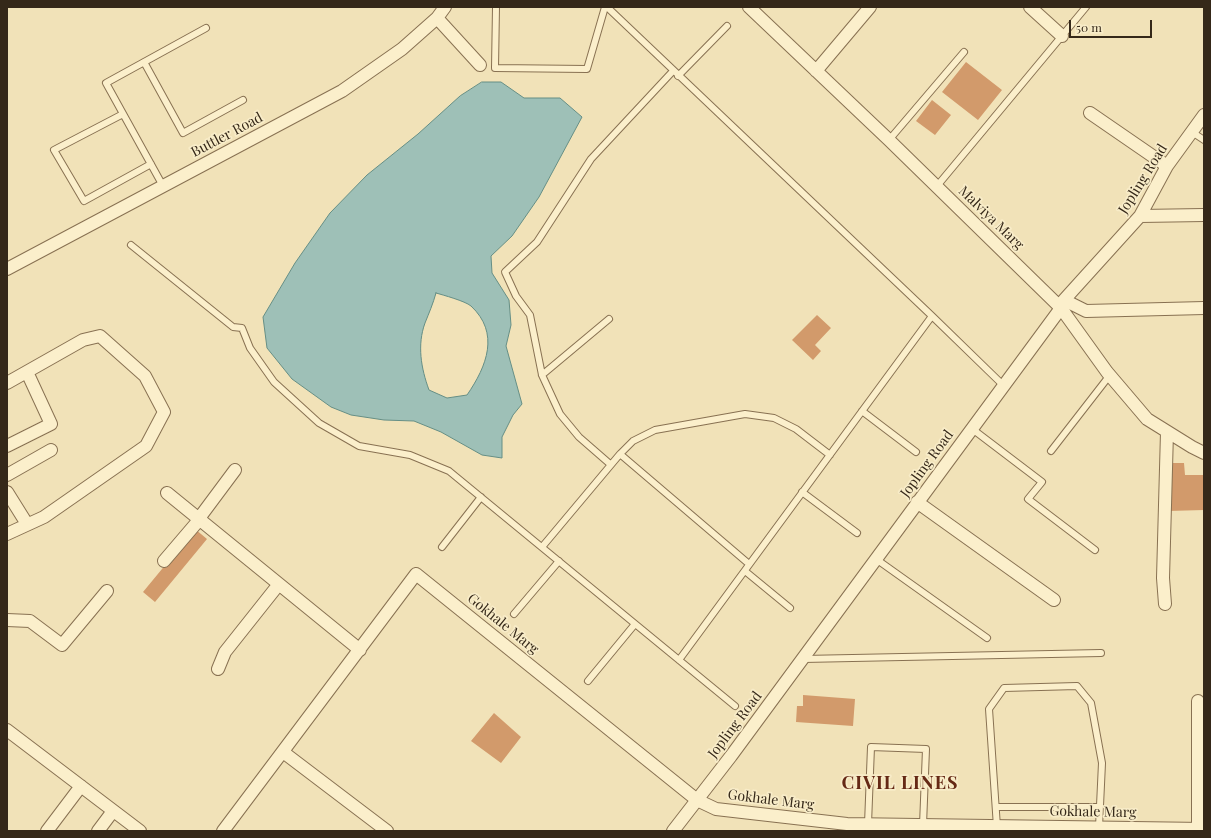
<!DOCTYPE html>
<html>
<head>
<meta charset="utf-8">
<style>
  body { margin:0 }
  #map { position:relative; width:1211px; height:838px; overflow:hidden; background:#f1e2b8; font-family:"Playfair Display",serif }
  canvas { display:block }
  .frame { position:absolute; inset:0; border:8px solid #352819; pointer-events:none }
  .scale { position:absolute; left:1069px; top:20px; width:83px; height:18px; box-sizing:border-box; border:2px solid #352819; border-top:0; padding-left:5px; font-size:12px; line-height:14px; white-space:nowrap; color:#352819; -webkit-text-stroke:3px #f8ecc8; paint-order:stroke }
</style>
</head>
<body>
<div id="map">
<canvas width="1211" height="838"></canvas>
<div class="frame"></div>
<div class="scale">50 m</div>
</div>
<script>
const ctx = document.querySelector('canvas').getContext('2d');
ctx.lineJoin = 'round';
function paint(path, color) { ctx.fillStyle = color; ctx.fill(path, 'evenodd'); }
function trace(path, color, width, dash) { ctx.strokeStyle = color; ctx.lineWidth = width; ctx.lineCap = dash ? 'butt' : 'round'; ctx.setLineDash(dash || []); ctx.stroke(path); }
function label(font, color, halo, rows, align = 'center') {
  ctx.font = font + ' "Playfair Display",serif'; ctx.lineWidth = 3.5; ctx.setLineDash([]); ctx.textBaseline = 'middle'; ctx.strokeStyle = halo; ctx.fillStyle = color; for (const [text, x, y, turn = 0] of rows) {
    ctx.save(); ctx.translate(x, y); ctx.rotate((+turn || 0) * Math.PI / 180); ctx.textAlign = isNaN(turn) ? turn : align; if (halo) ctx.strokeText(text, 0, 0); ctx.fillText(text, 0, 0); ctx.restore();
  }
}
const water = new Path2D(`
  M482,82H501L524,98H560L582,117L539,197L512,236L491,256L492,273L509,300L511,325L506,346L522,404L513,415L502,437V458L482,455L441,432L414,421L384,420L351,415L331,407L292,379L267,348L263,317L295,263L330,213L367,175L418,134L460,96ZM436,293C443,295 465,301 471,306C500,333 487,366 467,395L447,398L429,390C421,368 417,345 425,323C429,313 433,304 436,293Z`);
paint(water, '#9ec0b7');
trace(water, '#658e85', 1);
paint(new Path2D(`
  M966,62L1002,90L978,120L942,92Z
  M932,100L951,115L935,135L916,121Z
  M817,315L831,328L815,345L821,351L813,360L792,340Z
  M1167,463H1184L1185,475H1204V510L1168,511Z
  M195,529L207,539L155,602L143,592Z
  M803,695L855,699L853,726L796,722L797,706H803Z
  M494,713L521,737L501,763L471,741Z`), '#d29a6b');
const lane = new Path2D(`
  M496,7L495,68L587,69L605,7
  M607,7L932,316L1003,385
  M144,62L183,133L243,100
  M678,76L727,26
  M123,114L54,150L84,201L151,164
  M1192,132L1204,140
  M889,140L964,52
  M163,186L106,83L206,28
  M937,186L1086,7
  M131,245L233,327L242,328L250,348L274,382L319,423L359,446L410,455L449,471L735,706
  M542,375L609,319
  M862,411L916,452
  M971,428L1042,482L1028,499L1095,550
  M1051,451L1110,375
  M620,454L749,564
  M610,464L579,437L560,414L542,375L530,315L516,296L505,272L537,242L591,159L673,71
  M802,492L857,533
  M442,547L481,497
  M542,547L620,454L633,441L655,430L745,414L774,418L796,429L830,455
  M876,559L987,638
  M745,571L790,608
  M514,614L559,561
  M803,659L1101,653
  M679,660L932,316
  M588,681L635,624
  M996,807H1099
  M868,824L871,747L926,749L923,825
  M997,827L989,709L1004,688L1077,686L1091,703L1102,763L1099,827`);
const street = new Path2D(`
  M749,7L889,140L1061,308L1107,372L1147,419L1192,447L1204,453
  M1030,7L1062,36
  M437,18L480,65
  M816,71L870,7
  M1090,113L1167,166
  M1140,216L1204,215
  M7,269L342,91L402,49L437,18L445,7
  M1064,300L1086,311L1204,308
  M7,383L83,340L100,336L145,376L164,412L146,446L44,517L7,534
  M7,446L51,424L27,372
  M7,475L51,450
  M7,492L27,524
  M167,493L360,650
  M917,502L1054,600
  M164,561L199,520L200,517L235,470
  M1165,604L1163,578L1167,432
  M7,620L30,621L62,645L107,591
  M218,669L225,652L279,584
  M7,730L140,831
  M283,752L387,831
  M1198,829V701
  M47,831L81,786
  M98,831L113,811
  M223,831L416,574L697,800L716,809L847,824L1204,829
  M673,831L731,756L1061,308L1064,300L1140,216L1167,166L1204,115`);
trace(lane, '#887152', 8);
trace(street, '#887152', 14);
trace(lane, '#fbefcb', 6);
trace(street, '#fbefcb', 12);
label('14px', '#352819', '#f8ecc8', [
  ["Buttler Road",227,135,-28],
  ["Jopling Road",1143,179,-58],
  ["Malviya Marg",991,218,44],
  ["Jopling Road",927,464,-54],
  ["Gokhale Marg",503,624,39],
  ["Jopling Road",735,725,-53],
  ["Gokhale Marg",771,800,7],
  ["Gokhale Marg",1093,812,1]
]);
ctx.letterSpacing = '1px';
label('bold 18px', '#652915', '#f8ecc8', [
  ["CIVIL LINES",900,783]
]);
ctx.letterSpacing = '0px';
</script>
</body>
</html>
